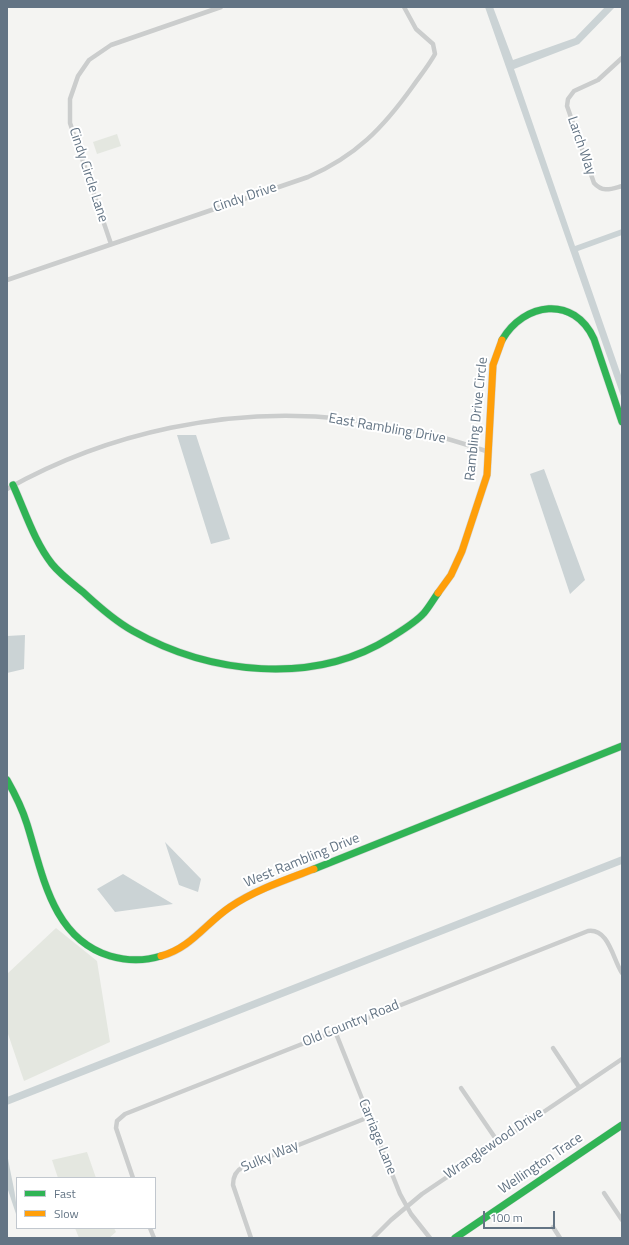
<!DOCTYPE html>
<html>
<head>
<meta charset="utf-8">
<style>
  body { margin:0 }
  #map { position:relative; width:629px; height:1245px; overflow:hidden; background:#f4f4f2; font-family:"Titillium Web",sans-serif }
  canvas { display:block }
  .frame { position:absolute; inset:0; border:8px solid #637484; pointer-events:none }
  .legend { position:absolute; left:16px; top:1177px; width:140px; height:52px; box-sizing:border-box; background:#fff; border:1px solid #c1c7ce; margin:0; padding:5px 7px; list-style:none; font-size:12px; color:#637484 }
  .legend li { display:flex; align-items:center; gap:8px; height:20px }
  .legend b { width:20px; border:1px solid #c1c7ce }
  .scale { position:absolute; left:483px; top:1211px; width:72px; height:18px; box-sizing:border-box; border:2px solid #637484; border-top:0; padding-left:5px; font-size:12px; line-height:14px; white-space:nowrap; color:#637484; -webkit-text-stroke:3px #fff; paint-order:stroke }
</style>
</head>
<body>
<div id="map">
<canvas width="629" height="1245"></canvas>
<div class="frame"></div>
<ul class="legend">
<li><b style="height:5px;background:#30b455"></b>Fast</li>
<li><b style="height:5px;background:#ff9f0a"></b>Slow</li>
</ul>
<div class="scale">100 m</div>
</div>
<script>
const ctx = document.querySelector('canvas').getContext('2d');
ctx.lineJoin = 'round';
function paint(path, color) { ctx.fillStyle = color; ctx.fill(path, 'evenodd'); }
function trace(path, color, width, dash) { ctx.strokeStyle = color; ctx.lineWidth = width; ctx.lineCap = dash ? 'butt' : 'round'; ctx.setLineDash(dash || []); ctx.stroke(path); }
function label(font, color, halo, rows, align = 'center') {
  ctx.font = font + ' "Titillium Web",sans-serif'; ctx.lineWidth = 4; ctx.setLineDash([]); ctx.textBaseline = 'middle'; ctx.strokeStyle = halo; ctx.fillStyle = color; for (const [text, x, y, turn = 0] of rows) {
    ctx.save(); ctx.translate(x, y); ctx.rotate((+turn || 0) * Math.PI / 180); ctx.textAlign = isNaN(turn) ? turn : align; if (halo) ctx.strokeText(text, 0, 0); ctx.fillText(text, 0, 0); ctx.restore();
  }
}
paint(new Path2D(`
  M117,134L121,146L97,154L93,142Z
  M56,928L97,961L110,1042L24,1081L7,1031V974Z
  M87,1152L96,1178H58L52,1160Z
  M75,1228H114L116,1232L109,1238H79Z`), '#e4e7e0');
paint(new Path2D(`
  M485,7H493L513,60L575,38L605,7H615L579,44L514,69L575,246L622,229V235L578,251L622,378V399Z
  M177,435H196L230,539L211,544Z
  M544,469L585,580L570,594L530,474Z
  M25,635L24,669L7,673V636Z
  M165,842L201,879L198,892L179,885Z
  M622,856V864L7,1105V1097Z
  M123,874L173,904L115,912L97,889Z
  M7,1152C10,1174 17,1195 17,1217L7,1187Z`), '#cbd3d5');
const fast = new Path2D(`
  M502,340C524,302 574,295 594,339L622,422
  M13,485C25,511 34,541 52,564C60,574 72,583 83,592C98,606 115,621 133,631C209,674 313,686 390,638C401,631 415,623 424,613C429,607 433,600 438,593
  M7,780C15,794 22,808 27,824C43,875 52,938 110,956C127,961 145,961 161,956
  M314,869L622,746
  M455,1238L622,1125`);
const slow = new Path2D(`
  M438,593L451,575L462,551L487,475L493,365L502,340
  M161,956C191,948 206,923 230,907C255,890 285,880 314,869`);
trace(fast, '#d0d2d2', 8);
trace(slow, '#d0d2d2', 8);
trace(new Path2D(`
  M622,58L598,80L574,91L568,99L567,106L594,183C603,193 611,189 622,186
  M111,244L70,123V99L78,76L89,60L111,45L221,7
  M7,280L308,177C356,156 383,128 413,86C420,76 429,65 435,54L433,44L416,29L404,7
  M7,489C108,432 230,406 345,419C359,420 371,424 383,427C397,430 412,430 425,433C447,438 468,445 489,452
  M335,1031L400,1194L411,1214L430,1238
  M553,1048L579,1087
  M461,1088L498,1142
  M133,1178L116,1128L117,1121L125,1114L588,931C609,928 613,960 622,973
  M604,1193L622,1220
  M553,1227L560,1238
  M150,1228L154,1238
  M251,1238L233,1185C233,1177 235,1171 243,1167L369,1117
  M373,1238L391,1220L422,1194L622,1059`), '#cbcdcd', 4.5);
trace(fast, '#30b455', 7);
trace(slow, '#ff9f0a', 7);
label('14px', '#637484', '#fff', [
  ["Larch Way",581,146,71],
  ["Cindy Circle Lane",88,175,72],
  ["Cindy Drive",245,198,-19],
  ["Rambling Drive Circle",477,419,-84],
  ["East Rambling Drive",387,429,10],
  ["West Rambling Drive",302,861,-22],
  ["Old Country Road",351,1024,-22],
  ["Carriage Lane",377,1137,68],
  ["Wranglewood Drive",494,1144,-34],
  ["Sulky Way",270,1157,-23],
  ["Wellington Trace",541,1164,-34]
]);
</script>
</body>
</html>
